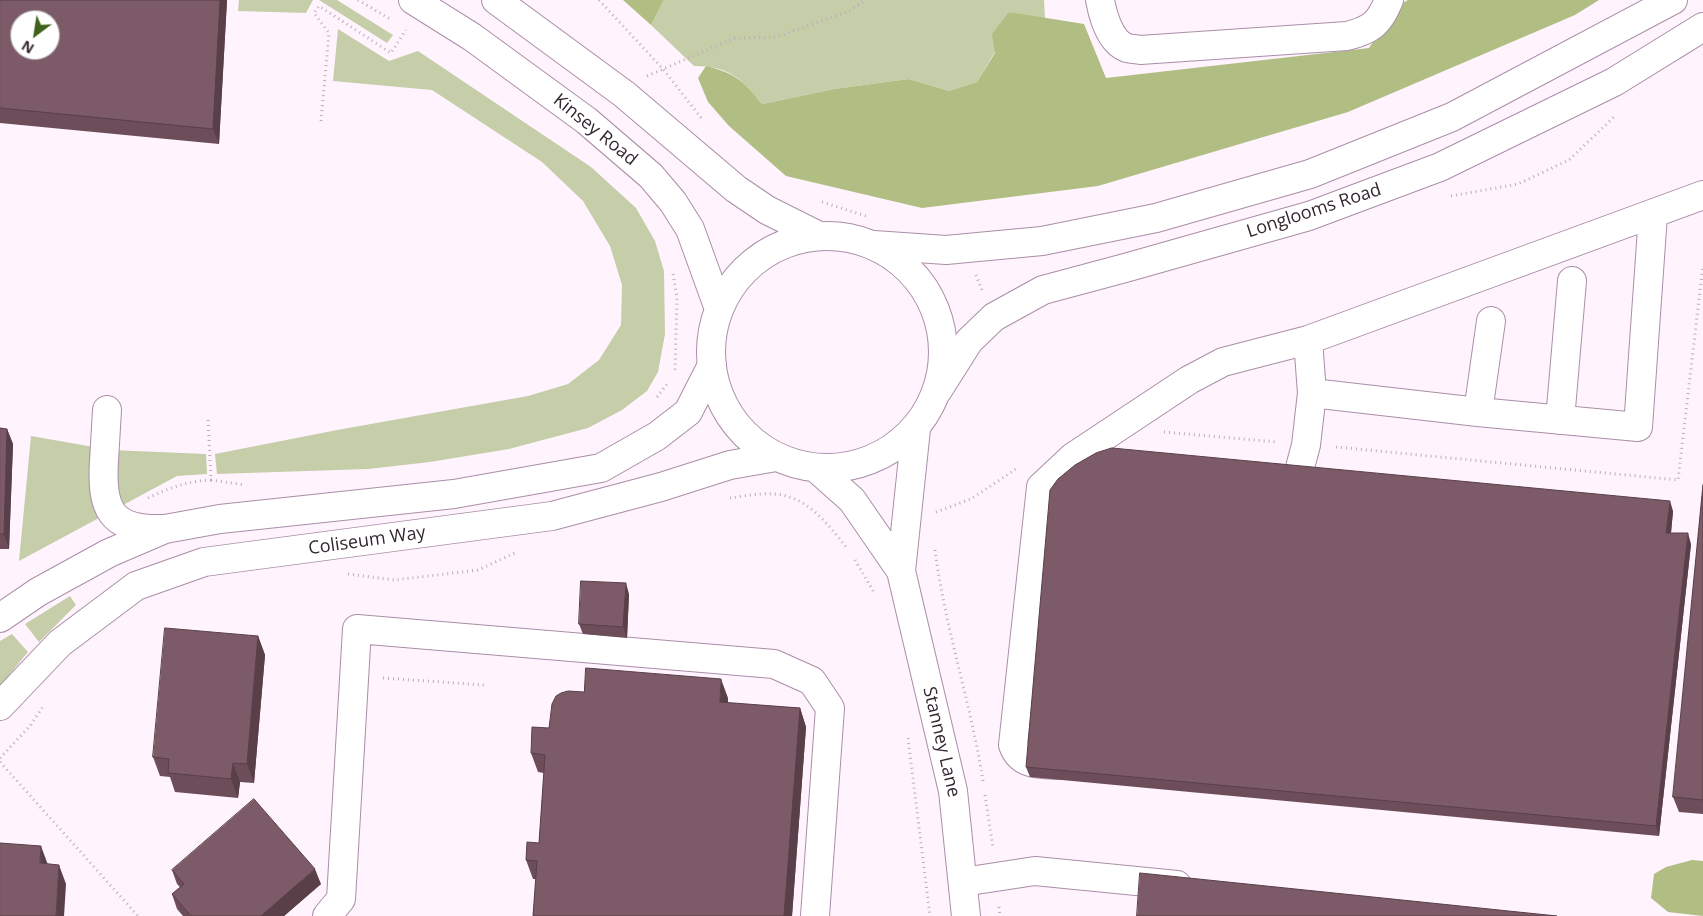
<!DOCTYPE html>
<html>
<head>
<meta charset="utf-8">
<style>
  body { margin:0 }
  #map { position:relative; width:1703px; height:916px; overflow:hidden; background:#fff3fe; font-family:"Open Sans",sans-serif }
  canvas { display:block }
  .north { position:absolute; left:10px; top:10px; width:50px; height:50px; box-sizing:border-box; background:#fff; border:1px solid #ada9ad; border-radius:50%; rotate:211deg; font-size:14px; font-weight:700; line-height:20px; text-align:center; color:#332732 }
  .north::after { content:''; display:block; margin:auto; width:18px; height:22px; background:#40631c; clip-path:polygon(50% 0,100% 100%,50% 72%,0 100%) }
</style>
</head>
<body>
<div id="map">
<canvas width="1703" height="916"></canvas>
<div class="north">N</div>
</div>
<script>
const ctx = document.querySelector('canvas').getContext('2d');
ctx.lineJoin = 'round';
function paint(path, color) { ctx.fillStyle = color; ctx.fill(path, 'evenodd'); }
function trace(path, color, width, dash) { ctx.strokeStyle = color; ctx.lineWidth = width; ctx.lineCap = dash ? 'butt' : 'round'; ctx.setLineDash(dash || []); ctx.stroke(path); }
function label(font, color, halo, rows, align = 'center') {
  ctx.font = font + ' "Open Sans",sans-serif'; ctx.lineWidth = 5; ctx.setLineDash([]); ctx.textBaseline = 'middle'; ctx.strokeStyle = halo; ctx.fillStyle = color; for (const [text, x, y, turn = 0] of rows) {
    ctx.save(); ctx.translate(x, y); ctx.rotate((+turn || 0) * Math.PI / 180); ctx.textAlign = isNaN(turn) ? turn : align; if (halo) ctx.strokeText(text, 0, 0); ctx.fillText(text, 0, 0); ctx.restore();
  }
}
paint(new Path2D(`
  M239,0H313L306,13L238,11Z
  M319,0H337L393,35L387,43Z
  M664,0H1044L1045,19L1009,12L995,52L977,82L949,91L909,79L834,89L762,104C742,78 728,66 694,66L651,25Z
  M338,29L389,61L418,51L591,167L636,208L655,241L664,271L665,334L658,372L647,391L622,410L588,428L509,449L430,462L368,469L217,474L215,454L337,430L528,396L568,384L599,360L621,325L622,285L610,246L583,201L542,162L432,90L333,81Z
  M31,436L111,450L206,454L207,474L177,476L19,561Z
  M70,596L76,605L39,642L25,624Z
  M12,634L28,652L0,686V641Z`), '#c5cea8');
paint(new Path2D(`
  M623,0H664L651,25Z
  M1408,0H1599L1575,15L1348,112L1098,186L922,208L786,176L729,126L708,102L698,78L706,66C735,73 744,81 762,104L834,89L909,79L949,91L977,82L995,53L992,34L1009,12L1084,24L1106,78L1369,48L1397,6Z
  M1692,860L1703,861V916L1668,912L1651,898L1654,874L1666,867Z`), '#b1be83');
const minor = new Path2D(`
  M1100,0C1103,16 1110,42 1127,48C1131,49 1136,49 1140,50L1347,36C1371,30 1379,24 1389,0
  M874,245L946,250L1042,241L1156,218L1310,174L1452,117L1673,0
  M938,390L969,341L994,317L1043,290L1125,268L1309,216L1440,167L1614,82L1703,27
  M1312,393L1478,412L1638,427L1653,215
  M107,410C106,427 105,444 104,461C101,508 110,531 163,529
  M1478,412L1491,321
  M1560,420L1572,281
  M1298,475L1306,445L1312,393L1308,340
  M0,618L38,592L109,553L165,529L220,519L454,494L601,468L657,436L688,412L712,365
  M0,706L60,643L136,586L204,562L552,516L661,487L730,465L776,457
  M1063,765C1042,764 1021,767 1013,745L1041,487L1073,457L1189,380L1223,362L1308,340L1703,195
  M963,882L1035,871L1177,885
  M327,916L341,899L357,629L774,664L812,681L830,708L815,916`);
const major = new Path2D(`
  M413,0L472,37L587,121L651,176L673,202L690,229L719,309
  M496,0L624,94L736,189L767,210L819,236
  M711 352a116 116 0 1 1 232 0a116 116 0 1 1-232 0Z
  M816,468L852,500L901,571L953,791L966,916
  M901,571L916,429`);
trace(minor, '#aa8ea8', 30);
trace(major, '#aa8ea8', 30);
trace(new Path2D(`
  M358,0L390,19
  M599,0L663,69L702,119
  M647,76L735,38L776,37L847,12L866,0
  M321,121L329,33L314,13L319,6L391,53L406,30
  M1451,196L1518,184L1569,160L1615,116
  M822,202L866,216
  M673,274L677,298L675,370
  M976,275L982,290
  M657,397L667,384
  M1164,432L1277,442
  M1336,447L1678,480L1703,265
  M211,480L245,485
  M148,498C169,488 188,481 211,480L208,419
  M730,498C744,496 759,493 773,494C806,495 827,523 846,547
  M936,512L971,499L1016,469
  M935,550C945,628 971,704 983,781
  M855,560L875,594
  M348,574L395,580L478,570L517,552
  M383,678L484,685
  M908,738L930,916
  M0,758L30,726L44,705
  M0,762L138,916
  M985,795L993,848
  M999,907L1000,916`), '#baaeb9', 3, [1, 4]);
trace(minor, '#fff', 28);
trace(major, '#fff', 28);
paint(new Path2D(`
  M0,0H227L219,144L0,123Z
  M0,428L7,429L13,444L9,549H0Z
  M1703,485V814L1679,812L1673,797Z
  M1673,511L1671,533L1691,544L1659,836L1030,777L1026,767Z
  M629,594L627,638L583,634L579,624Z
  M258,636L265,655L254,783L240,782L238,798L175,792L170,777L160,776L153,757Z
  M584,692L728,698V703L800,708L806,727L792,916H533L536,879H533L526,860L539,843L544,773L538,772L531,753L549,728Z
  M172,870L321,884L284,916H183L177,909L172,894L180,887L177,884Z`), '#6c4d59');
paint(new Path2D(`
  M220,0H227L219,144L213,129Z
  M7,429L13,444L9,549L4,534Z
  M1670,501L1673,511L1670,543L1666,533Z
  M1688,533L1691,544L1659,836L1656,826Z
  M626,583L629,594L627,638L623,627Z
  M258,636L265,655L254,783L247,764Z
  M721,679L728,698L726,721L720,702Z
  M800,708L806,727L792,916H784Z
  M233,763L240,782L238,798L231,779Z
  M41,846L48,865L40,863Z
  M59,865L66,884L64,916H56Z
  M315,869L321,884L284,916H261Z`), '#583f48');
const building = new Path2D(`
  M0,0H220L213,129L0,108ZM20,20H50V50H20Z
  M0,428L7,429L4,534H0Z
  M1112,448L1670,501L1666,533H1688L1656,826L1026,767L1050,490L1058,479L1075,465L1096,453Z
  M1703,485V800L1673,797Z
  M581,581L626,583L623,627L579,624Z
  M165,628L258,636L247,764L233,763L231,779L168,773L169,759L153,757Z
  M586,668L721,679L720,702L800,708L784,916H533L537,861L526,860L527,842L539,843L545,755L531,753L532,727L549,728L552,704L556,696L561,693L568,691L584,692Z
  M254,799L315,869L261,916H191L172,894L184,884L172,870Z
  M0,843L41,846L40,863L59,865L56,916H0Z
  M1140,873L1557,916H1137Z`);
paint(building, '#7d5a67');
trace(building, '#583f48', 1);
label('18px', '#332732', '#fff', [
  ["Kinsey Road",595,130,39],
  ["Longlooms Road",1314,211,-18],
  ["Coliseum Way",367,541,-8],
  ["Stanney Lane",941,742,77]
]);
</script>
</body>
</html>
